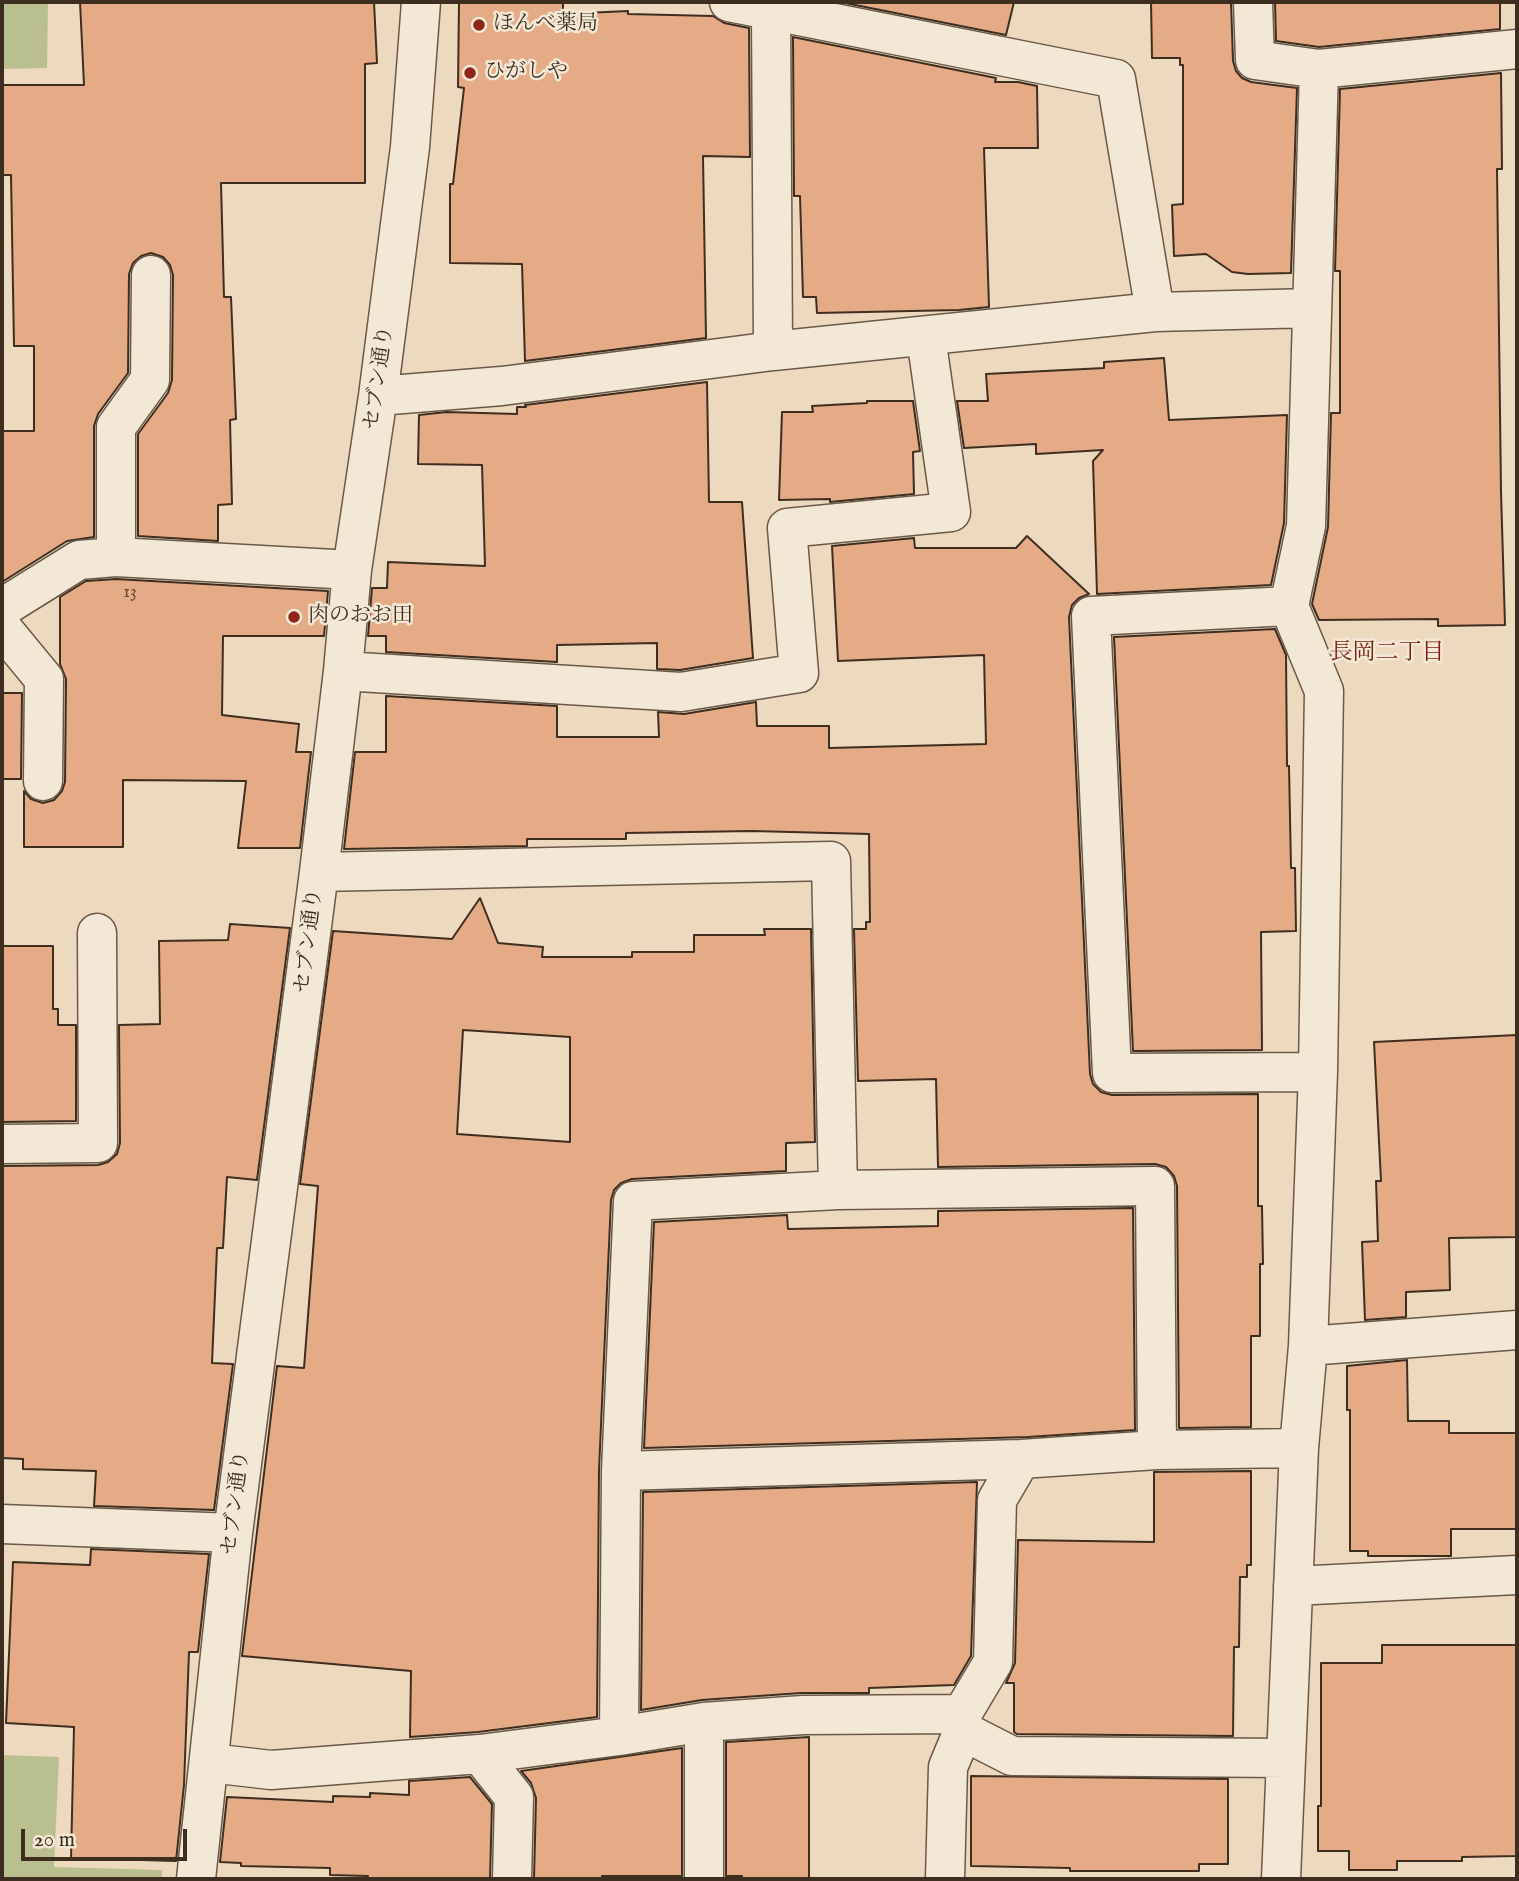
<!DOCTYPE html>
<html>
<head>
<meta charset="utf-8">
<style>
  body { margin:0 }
  #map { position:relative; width:1519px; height:1881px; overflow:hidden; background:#eddabe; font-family:"IM FELL English",serif }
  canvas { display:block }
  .frame { position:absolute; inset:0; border:4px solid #3e2e20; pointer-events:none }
  .scale { position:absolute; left:21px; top:1829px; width:166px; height:32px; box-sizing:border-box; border:4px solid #3e2e20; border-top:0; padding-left:9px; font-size:21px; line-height:24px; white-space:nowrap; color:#3e2e20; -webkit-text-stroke:5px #f3e7d5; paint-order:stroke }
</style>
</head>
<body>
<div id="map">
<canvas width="1519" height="1881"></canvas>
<div class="frame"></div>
<div class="scale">20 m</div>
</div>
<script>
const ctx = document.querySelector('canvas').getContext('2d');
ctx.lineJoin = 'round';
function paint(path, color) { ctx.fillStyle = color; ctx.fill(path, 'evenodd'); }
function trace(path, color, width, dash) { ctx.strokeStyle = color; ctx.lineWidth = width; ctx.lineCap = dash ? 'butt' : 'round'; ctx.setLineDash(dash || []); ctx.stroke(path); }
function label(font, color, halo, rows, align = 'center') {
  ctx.font = font + ' "IM FELL English","Noto Serif JP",serif'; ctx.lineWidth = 5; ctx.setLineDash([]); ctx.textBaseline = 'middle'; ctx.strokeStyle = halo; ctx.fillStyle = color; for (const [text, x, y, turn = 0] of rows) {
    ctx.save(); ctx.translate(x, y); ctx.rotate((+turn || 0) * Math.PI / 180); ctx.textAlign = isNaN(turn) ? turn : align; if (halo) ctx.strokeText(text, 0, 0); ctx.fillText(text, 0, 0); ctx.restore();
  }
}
paint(new Path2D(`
  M2,2H48L47,68L2,69Z
  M2,1755L59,1757L54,1867L162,1870V1879H2Z`), '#babf90');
const building = new Path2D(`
  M80,2H374L377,63L365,64V183H221L224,297H231L236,419L230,420L232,504L218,505V541L138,536V434L168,393L172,380L173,275L170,265L163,257L151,253L141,256L133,263L129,274L128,373L98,414L94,426V537L67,541L2,582V431H34V346H14L11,175H2V85H84Z
  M459,2H563V14L628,11V14L713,16L724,23L749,28L750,157L703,156L706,338L525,361L522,264L450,263V184H453L464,88L458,87Z
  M840,2H1014L1006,35Z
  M1151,2H1231L1233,61L1236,71L1242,78L1251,82L1297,88L1291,273L1248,274L1232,272L1206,254L1174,256L1172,205L1183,204V65H1180V58H1152Z
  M1275,2H1500V29L1319,47L1276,41Z
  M793,37L996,78L995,82H1018L1037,86L1038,148H984L989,307L959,310L817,313L816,297H803L800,196H794Z
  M1501,73L1502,169H1497L1501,492L1505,625L1438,626V619L1319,620L1312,604L1328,527L1331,413H1340V271H1335L1340,89Z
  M1164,358L1169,420L1287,415L1284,523L1271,585L1097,594L1093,461L1103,450L1036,454V444L964,448L957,401H988L986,374L1104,368V362Z
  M707,382L709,502H742L753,658L680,670L657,669V643L557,645V662L386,652V636H368L372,588H387L388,562L485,566L482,465L418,464L419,415L446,412L517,414V407H526L525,405Z
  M867,401H913L920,451L913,452L914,494L830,502V499L779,500L782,412H813L812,406L867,403Z
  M1027,536L1089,594L1079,598L1072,605L1069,617L1090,1074L1093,1084L1101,1092L1112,1095L1258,1094V1206H1262L1263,1264H1260V1336H1251V1427L1179,1428L1177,1186L1174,1176L1166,1167L1155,1164L938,1167L936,1079L858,1081L854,929H866V922H870L869,834L752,831L626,833V839H527V846L344,849L355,752H386V696L557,706V737H659L658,712L684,714L756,702L757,726H829V748L986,744L984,655L838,661L832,546L914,538L915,548H1016Z
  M116,579L328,591L324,636H223L222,715L299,724L296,752H311L300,848H238L246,781L123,780V847H24V791L31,799L43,803L54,800L62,791L65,782L66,679L60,664V597L86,581Z
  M1275,629L1286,655L1287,766H1289L1291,868H1295L1296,931L1261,932L1262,1050L1133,1051L1114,637Z
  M2,693H22L21,779H2Z
  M480,898L498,943L543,947L542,957H632V952H694V935H765L764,929H811L815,1142L786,1143V1171L632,1179L621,1183L614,1190L611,1200L599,1470L597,1717L478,1732L410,1737L411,1671L242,1656L277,1366L304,1368L318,1186L300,1184L333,931L452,939ZM463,1030L570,1037V1142L457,1134Z
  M230,924L290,928L257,1180L227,1177L223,1248H217L212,1363L233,1364L214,1510L94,1506L96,1471L23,1469V1459L2,1458V1166L98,1165L108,1162L117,1154L120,1143L119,1025L160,1024L159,941L228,940Z
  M2,946H53V1009H58V1025H76V1121L2,1122Z
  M1517,1035V1237L1449,1238L1450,1290L1406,1292V1317L1365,1320L1362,1242L1378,1241L1376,1181H1381L1374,1042Z
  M1133,1208L1135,1430L1028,1437L644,1448L654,1222L787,1215L788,1229L938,1226V1211Z
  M1407,1360L1408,1421H1449V1433H1517V1529H1451V1556H1368V1551H1350V1410H1347V1366Z
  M1251,1471V1565H1247V1577H1240L1239,1647H1234L1233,1736L1017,1734L1014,1732V1683H1006L1015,1663L1018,1540L1154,1542V1472Z
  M977,1482L971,1656L954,1685L869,1688V1693H801L702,1700L641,1710L643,1492Z
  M91,1549L209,1554L198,1652H189L184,1785L176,1861L71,1858L74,1727L6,1723L13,1562L90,1565Z
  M1382,1645H1517V1856L1462,1857V1861H1397V1870H1349V1851H1318V1806H1321V1663H1382Z
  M809,1737V1879H742V1876H726V1742Z
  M682,1748V1876H602V1879H534L536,1798L531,1783L521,1771Z
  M971,1776L1228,1779V1864H1199V1871H1070V1868L971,1866Z
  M470,1777L492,1804L490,1879H367L368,1876L330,1875V1868L241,1866V1863L220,1862L227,1797L333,1802V1796L370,1797V1793L409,1795V1781Z`);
paint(building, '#e5aa86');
trace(building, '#3e2e20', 2);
const minor = new Path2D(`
  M729,2L1116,79L1155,312
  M1253,2L1255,60L1319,69L1306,526L1289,606L1324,691L1318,1072L1308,1346L1299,1448L1281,1879
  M771,10L773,351
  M1319,69L1517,49
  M378,396L502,386L773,351L1155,312L1312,308
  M116,557V427L150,380L151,275
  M1289,606L1091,616L1112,1073L1318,1072
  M2,608L79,560L116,557L352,570
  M2,628L44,679L43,781
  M343,671L681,692L799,673L787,528L951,512L926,337
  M319,872L831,861L838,1190L633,1201L621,1471L619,1736
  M2,1144L98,1143L97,933
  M838,1190L1155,1186L1157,1450
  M1308,1346L1517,1330
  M621,1471L1021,1459L1157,1450L1299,1448
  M2,1524L233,1533
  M1293,1586L1517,1575
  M963,1731L1012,1756L1286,1758
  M480,1754L514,1797L512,1879
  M210,1763L271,1770L480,1754L619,1736L704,1722L803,1715L962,1714
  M196,1879L233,1533L319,872L343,671L352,570L378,396L410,147L421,2
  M704,1879V1722
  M945,1879L948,1767L963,1731L962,1714L993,1662L997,1500L1021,1459`);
trace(minor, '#6a5948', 41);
trace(minor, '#f3e7d5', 38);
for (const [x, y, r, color] of [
  [479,25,7,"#8f2418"],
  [470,73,7,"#8f2418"],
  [294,617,7,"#8f2418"]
]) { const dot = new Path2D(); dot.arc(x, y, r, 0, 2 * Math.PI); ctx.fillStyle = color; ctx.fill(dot); trace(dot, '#f3e7d5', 2.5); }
label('18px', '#684d3a', null, [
  ["13",130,593]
]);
label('21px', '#3e2e20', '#f3e7d5', [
  ["ほんべ薬局",493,25],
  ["ひがしや",484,73],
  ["肉のおお田",308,617]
], 'left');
label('21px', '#3e2e20', '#f3e7d5', [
  ["セブン通り",380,378,-82],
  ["セブン通り",310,941,-83],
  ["セブン通り",237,1503,-83]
]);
label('23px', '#7a1f14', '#f3e7d5', [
  ["長岡二丁目",1387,654]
]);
</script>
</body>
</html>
